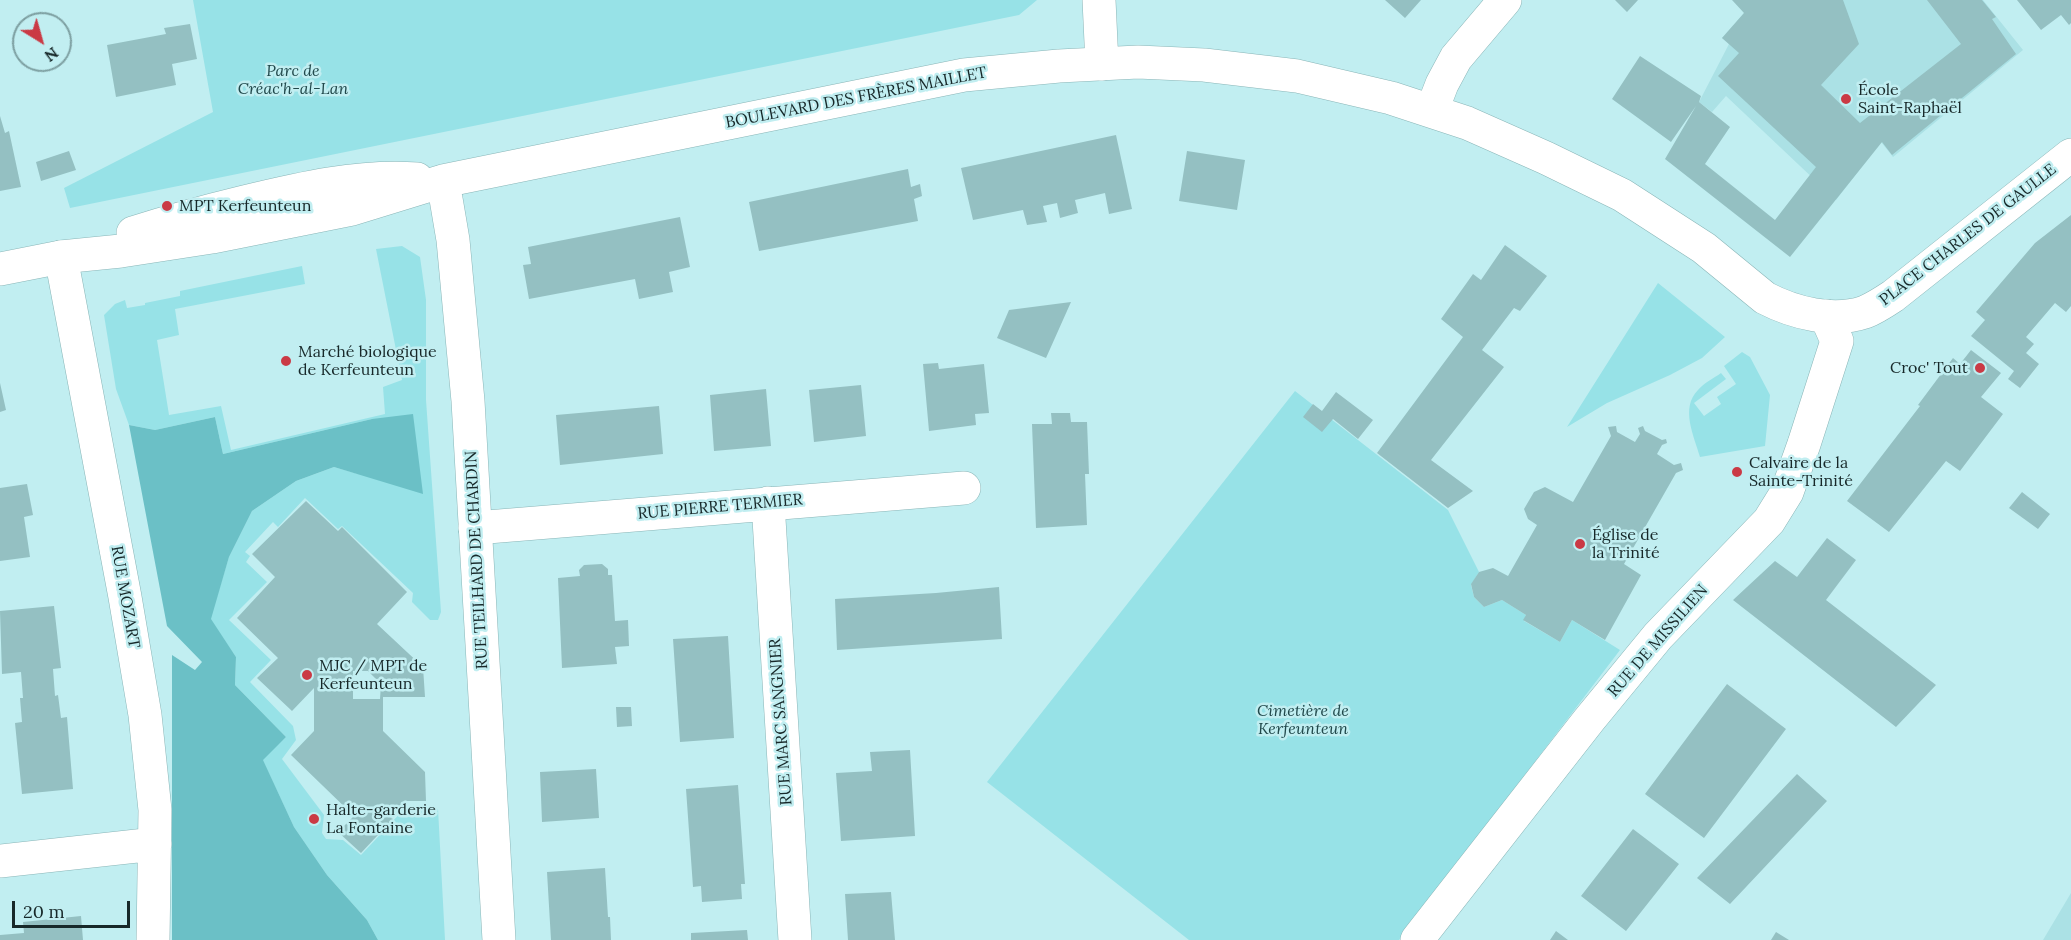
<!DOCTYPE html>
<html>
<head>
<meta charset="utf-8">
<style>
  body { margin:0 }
  #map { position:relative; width:2071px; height:940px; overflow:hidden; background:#c1eef1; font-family:Lora,serif }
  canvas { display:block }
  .north { position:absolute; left:12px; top:12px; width:60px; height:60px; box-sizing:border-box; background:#c1eef1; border:2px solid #7d9fa1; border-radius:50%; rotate:143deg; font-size:16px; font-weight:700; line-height:24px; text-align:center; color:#172829 }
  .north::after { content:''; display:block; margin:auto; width:21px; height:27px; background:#ca3a45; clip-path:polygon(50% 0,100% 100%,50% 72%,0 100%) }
  .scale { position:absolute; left:12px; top:901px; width:118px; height:27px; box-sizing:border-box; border:3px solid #172829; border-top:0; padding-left:8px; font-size:18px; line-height:21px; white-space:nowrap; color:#172829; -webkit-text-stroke:4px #c1eef1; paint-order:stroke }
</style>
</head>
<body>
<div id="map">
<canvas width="2071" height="940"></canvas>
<div class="north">N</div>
<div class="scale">20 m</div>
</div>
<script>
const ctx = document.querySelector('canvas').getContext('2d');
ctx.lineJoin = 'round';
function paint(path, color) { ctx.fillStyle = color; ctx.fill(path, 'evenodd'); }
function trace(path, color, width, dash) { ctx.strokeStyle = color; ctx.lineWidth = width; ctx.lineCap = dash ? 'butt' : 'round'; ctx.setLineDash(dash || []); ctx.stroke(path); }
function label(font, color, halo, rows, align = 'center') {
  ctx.font = font + ' Lora,serif'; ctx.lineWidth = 5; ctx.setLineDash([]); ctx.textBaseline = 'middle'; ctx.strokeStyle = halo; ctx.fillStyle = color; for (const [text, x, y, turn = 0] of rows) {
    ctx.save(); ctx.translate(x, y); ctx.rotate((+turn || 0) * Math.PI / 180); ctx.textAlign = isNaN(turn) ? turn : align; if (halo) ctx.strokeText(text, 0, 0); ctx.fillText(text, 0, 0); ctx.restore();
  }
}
paint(new Path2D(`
  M1834,0H1983L2023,50L1893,157L1881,142L1836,200L1726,96L1712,112L1699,102L1729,44L1722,38L1744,13Z
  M2071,893V940H2043Z`), '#abe1e5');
paint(new Path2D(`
  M193,0H1037L1019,15L70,208L64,188L213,112Z
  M402,246L420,257L426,300V400L441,612L438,620H430L412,602L413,593L342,526L338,529L305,498L278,527L273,522L245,552L250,556L246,562L267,582L229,620L271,660L250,682L293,726L296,740L282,759L324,815L322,833L326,839L343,840L361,855L405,808L438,809L445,940H378L367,920L327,875L294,827L262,759L286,737L235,685L236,657L210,619L229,557L252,511L296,481L334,467L358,474L372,419L223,454L215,417L155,430L129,425L116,389L104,315L115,304L125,300L127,308L145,305V303L180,296V291L302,266L305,284L175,309L179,335L157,340L169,415L221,406L231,450L385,414L383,387L402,380L376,249Z
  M1658,283L1725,337L1702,358L1670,375L1607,403L1567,427Z
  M1742,352L1750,357L1770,395L1765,446L1700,457C1694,436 1680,408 1698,390C1704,383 1714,378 1721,373L1726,379L1694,403L1704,416L1721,404L1717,397L1736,384L1724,366Z
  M1295,391L1448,510L1479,572L1471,585L1474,597L1484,607L1502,600L1526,615L1524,621L1560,642L1572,620L1620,650L1399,940H1189L987,782Z`), '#97e2e7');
paint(new Path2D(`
  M413,414L423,494L334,467L296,481L252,511L229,557L211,619L236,657L235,685L286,737L263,760L294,827L327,875L367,920L378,940H172V655L195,670L202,662L167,626L129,425L155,430L215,417L223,454L372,419Z`), '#6bc0c6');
paint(new Path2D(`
  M1385,0H1421L1405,18Z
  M1615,0H1638L1627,12Z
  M1732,0H1843L1859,44L1821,85L1860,123L1961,44L1927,0H1982L1996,17L1992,19L2016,54L1892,155L1882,142L1790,257L1665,159L1696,106L1671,142L1612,99L1640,56L1701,96L1699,102L1730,127L1705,164L1775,220L1816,167L1718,76L1739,53L1722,38L1744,13Z
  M2017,0H2071V23L2069,25L2061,15L2041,30Z
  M190,24L197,59L172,64L176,85L116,97L107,45L166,34L164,28Z
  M0,116L5,133L9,131L21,187L0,191Z
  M1116,135L1132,209L1109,214L1105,193L1075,200L1078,213L1060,218L1057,203L1043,206L1047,222L1027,225L1023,210L973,220L961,168Z
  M69,151L76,170L41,181L36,162Z
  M1187,151L1245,160L1237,210L1179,201Z
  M908,169L911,187L920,184L922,196L914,199L918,221L759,251L749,202Z
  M2071,215V306L2066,312L2055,303L2026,337L2034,344L2026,353L2039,364L2020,388L2008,379L2014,371L1971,336L1985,320L1976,312L2035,243Z
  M680,217L690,267L669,272L673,292L639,299L635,279L529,299L523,265L531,264L528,247Z
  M1505,245L1547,276L1520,311L1514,308L1482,350L1504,367L1431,460L1473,491L1448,508L1377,453L1463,337L1441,319L1473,274L1481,280Z
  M1071,302L1046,358L997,338L1009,310Z
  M1971,350L2001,373L1981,397L2003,414L1960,471L1946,461L1889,532L1847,501L1920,406L1918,405L1953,358L1960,364Z
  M938,363L939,369L984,364L989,413L975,414L976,425L929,431L923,364Z
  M0,383L6,410L0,412Z
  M861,385L866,436L814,442L809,390Z
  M766,389L771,446L714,451L710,395Z
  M1336,392L1373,420L1358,439L1333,419L1322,432L1303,417L1313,404L1322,411Z
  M659,406L663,454L560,465L556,415Z
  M1051,413H1070L1071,422H1087L1089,474H1085L1087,525L1036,528L1032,424H1052Z
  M1616,426L1617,432L1635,442L1640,434L1638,428L1643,426L1645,431L1662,440L1666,439L1667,443L1662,445L1657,454L1674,465L1681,463L1683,470L1676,473L1624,564L1641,575L1605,640L1572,620L1560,642L1523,620L1526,615L1502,600L1484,607L1474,597L1471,584L1479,572L1493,568L1508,576L1537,525L1528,519L1524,509L1534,492L1545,487L1573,502L1611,436L1608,427Z
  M27,484L33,515L24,517L30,557L0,561V488Z
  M2022,492L2050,514L2038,529L2009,508Z
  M306,501L338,531L342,527L407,592L377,624L423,667L425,697H383V731L425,772L426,801H407L391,818L393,819L361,853L338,832L354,816L291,755L314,731V688L292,711L257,678L278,658L237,618L275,577L252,554ZM353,671H368L381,684L380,699H353Z
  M1827,538L1856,560L1826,600L1936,685L1896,727L1733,600L1775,561L1797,577Z
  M602,564L608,569V575H612L615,621L628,620L629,646L615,647L617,664L562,668L558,578L580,576L579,570L584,565Z
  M999,587L1002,639L837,650L835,599L936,593Z
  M54,606L61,668L53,669L55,696L58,695L61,718L67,717L73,789L22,794L15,723L22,722L20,698H23L21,672L2,674L0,611Z
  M728,636L734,738L680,742L673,639Z
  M1727,684L1786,729L1704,838L1645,794Z
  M616,707H631L632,726L617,727Z
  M910,750L915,836L841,841L836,773L872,771L870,752Z
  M596,769L599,818L542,822L540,772Z
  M1797,774L1827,801L1730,904L1697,878Z
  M738,785L745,884H741L742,899L702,902L701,886L693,887L686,789Z
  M1633,829L1679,864L1626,931L1581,896Z
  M605,868L608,917H610L611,940H551L547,872Z
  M891,892L895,940H848L845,894Z
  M81,916L83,940H0V935L24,933L23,922Z
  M747,930L748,940H691V933Z
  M1556,931L1568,940H1550Z
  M1776,932L1789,940H1771Z`), '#94c0c2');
const street = new Path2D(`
  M1099,0L1102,64
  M1432,110L1442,84L1456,58L1505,0
  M61,257L125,597L145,715L155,810L153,940
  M768,503L795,940
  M475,528L964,488
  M0,861L155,844
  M1417,940L1589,720L1658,636L1769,521L1787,492L1804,444L1837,341L1826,316`);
const secondary = new Path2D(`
  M443,181L453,240L468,401L499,940
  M133,233C170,221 207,211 244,202C302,188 358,175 417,179
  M0,269L61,257L121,251L212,237L352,209L443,181L964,75L1059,66L1138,62L1204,65L1297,76L1391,98L1467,123L1546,158L1622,195L1704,248L1765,298C1794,313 1833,323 1865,312C1875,308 1884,302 1893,296L2071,155`);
trace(street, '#89b5b7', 34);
trace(secondary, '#89b5b7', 34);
trace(street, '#fff', 33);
trace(secondary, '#fff', 33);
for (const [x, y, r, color] of [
  [1846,99,6,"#ca3a45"],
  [167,206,6,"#ca3a45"],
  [286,361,6,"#ca3a45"],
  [1980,368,6,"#ca3a45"],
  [1737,472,6,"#ca3a45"],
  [1580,544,6,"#ca3a45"],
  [307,675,6,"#ca3a45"],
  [314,819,6,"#ca3a45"]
]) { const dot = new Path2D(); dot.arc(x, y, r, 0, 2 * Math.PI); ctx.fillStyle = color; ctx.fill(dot); trace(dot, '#c1eef1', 2); }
label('italic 16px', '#20484b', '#c1eef1', [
  ["Parc de",293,71],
  ["Créac'h-al-Lan",293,89],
  ["Cimetière de",1303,711],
  ["Kerfeunteun",1303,729]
]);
label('16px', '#172829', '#c1eef1', [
  ["École",1858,90],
  ["Saint-Raphaël",1858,108],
  ["MPT Kerfeunteun",179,206],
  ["Marché biologique",298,352],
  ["de Kerfeunteun",298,370],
  ["Croc' Tout",1968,368,"right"],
  ["Calvaire de la",1749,463],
  ["Sainte-Trinité",1749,481],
  ["Église de",1592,535],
  ["la Trinité",1592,553],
  ["MJC / MPT de",319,666],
  ["Kerfeunteun",319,684],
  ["Halte-garderie",326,810],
  ["La Fontaine",326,828]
], 'left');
label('16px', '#172829', '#c1eef1', [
  ["BOULEVARD DES FRÈRES MAILLET",856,98,-11],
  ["PLACE CHARLES DE GAULLE",1968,235,-38],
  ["RUE PIERRE TERMIER",720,507,-5],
  ["RUE TEILHARD DE CHARDIN",477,560,-93],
  ["RUE MOZART",125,597,80],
  ["RUE DE MISSILIEN",1658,641,-49],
  ["RUE MARC SANGNIER",781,722,-94]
]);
</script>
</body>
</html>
